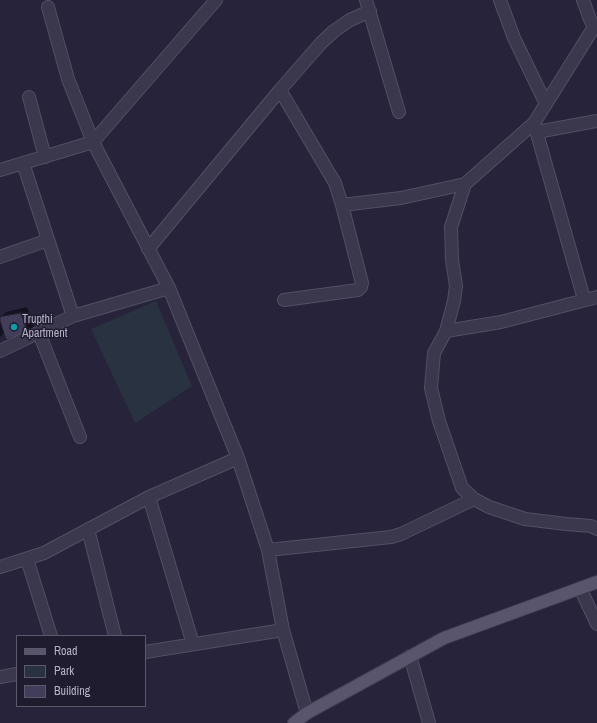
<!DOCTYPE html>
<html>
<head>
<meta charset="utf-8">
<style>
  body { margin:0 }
  #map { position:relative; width:597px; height:723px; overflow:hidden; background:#27233b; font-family:"Archivo Narrow",sans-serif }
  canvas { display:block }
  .legend { position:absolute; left:16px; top:635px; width:130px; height:72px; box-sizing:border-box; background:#201c30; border:1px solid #5c586c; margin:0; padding:5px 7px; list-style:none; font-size:12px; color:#b7b2c7 }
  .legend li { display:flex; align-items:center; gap:8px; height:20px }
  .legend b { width:20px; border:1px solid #5c586c }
</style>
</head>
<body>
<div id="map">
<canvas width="597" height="723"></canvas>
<ul class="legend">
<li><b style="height:5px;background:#59556c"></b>Road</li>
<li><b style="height:11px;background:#293241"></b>Park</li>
<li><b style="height:11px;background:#423d59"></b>Building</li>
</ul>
</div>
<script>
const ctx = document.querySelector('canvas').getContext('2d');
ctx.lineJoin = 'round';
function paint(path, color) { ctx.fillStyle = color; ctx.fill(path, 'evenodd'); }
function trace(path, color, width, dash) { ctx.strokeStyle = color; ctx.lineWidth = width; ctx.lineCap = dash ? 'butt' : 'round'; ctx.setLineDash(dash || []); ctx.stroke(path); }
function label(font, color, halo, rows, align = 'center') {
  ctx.font = font + ' "Archivo Narrow",sans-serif'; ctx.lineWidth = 3; ctx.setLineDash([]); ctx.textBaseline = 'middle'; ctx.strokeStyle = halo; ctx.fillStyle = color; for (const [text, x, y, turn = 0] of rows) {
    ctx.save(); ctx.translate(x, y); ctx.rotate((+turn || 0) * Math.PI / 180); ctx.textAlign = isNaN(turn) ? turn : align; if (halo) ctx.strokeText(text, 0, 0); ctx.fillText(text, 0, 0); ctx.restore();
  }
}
paint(new Path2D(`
  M156,301L192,386L135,423L91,329Z`), '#293241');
paint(new Path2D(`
  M27,307L34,326L28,333L5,332L0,337V315L1,317L6,312Z`), '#0007');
const building = new Path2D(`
  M21,313L28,333L6,340L0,321V317Z`);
paint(building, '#423d59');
trace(building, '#221e32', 1);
const minor = new Path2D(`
  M366,0L399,112
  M500,0L514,38L546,104
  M583,0L589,17L594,27L534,123L465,184L451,227L452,260L456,286L454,301L446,331L434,353L431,388L439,421L462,488L474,499L489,507L525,519L566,524L591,526L597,529
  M48,7L68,79L93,142L169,288L238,458L268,550L283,630L307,713
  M280,90L335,183L342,205L362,283L361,287L358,290L284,300
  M29,97L45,157
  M534,123L584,299
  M537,132L597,121
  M23,163L73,316
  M0,170L93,142L216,0
  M342,205L401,198L465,184
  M148,249L280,90L321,43L334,31L350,20L370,11
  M0,257L48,240
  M446,331L501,322L597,297
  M39,333L80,437
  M0,351L73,316L169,288
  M149,497L193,644
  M88,529L115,636
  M268,550L391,537L401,534L474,499
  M27,559L51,636
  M0,567L44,553L149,497L238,458
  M580,588L597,624
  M145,652L283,630
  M410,656L429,723
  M0,677L17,674`);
const major = new Path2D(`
  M294,723L307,713L444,638L597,582`);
trace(minor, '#534f63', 14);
trace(major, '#413d51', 14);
trace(minor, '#3b374c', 12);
trace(major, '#59556c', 12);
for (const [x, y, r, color] of [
  [14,327,4,"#0f9aa8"]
]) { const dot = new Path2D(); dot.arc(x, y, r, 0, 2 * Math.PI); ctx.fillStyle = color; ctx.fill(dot); trace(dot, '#201c30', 1.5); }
label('12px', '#b7b2c7', '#201c30', [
  ["Trupthi",22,320],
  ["Apartment",22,334]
], 'left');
</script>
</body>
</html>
